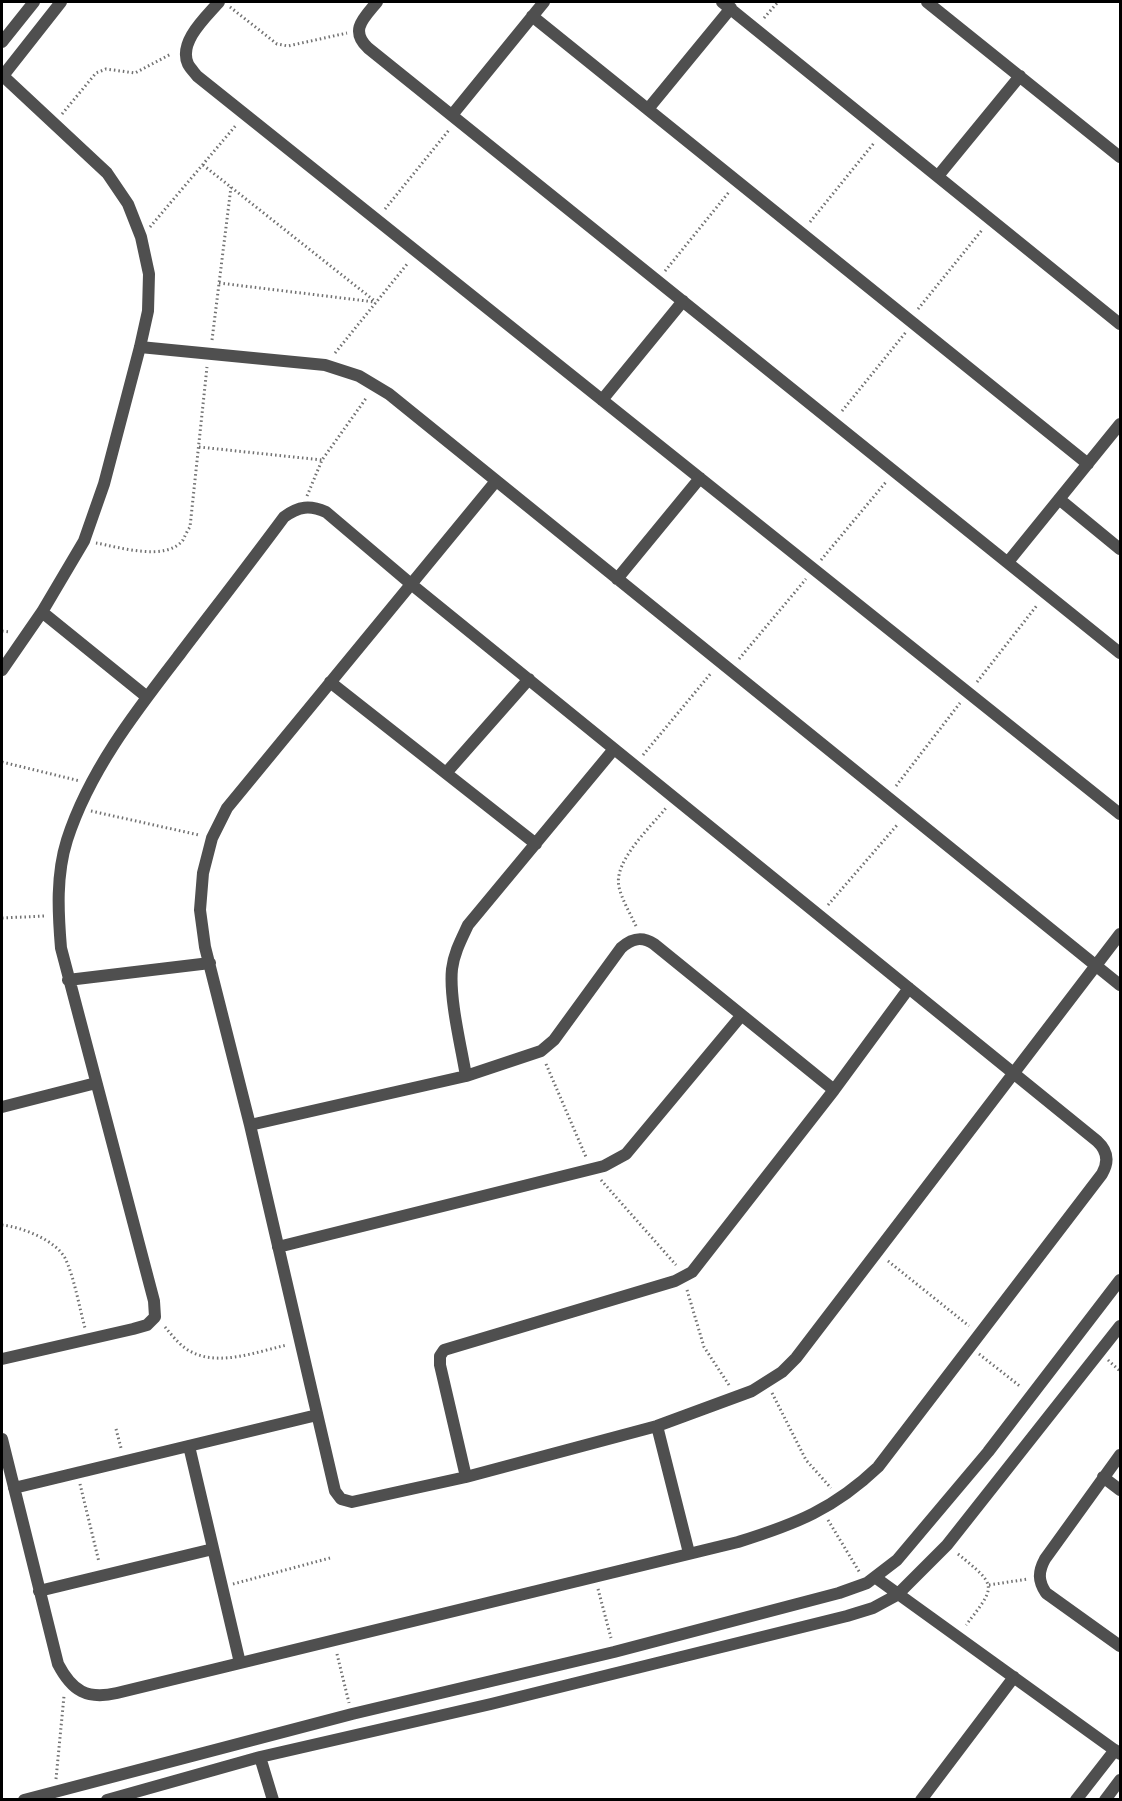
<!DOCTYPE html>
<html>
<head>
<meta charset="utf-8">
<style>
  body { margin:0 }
  #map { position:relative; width:1122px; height:1801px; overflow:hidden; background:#fff; font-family:"Alegreya Sans",sans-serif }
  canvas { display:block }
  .frame { position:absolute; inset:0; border:3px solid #000; pointer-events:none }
</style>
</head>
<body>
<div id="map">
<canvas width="1122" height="1801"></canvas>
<div class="frame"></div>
</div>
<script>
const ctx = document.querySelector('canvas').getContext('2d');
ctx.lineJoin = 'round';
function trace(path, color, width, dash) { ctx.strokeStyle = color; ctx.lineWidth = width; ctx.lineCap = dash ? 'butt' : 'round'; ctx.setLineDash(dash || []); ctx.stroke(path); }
trace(new Path2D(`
  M230,7L277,44L288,46L347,33
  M764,18L778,2
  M62,114L96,73L106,69L135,73L171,54
  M203,165L376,302
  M385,209L449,130
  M810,222L874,143
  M150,227L237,124
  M665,271L729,192
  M219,283L375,302
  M918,309L982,230
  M212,340L231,187
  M335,353L408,263
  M842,411L906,332
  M199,447L322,460
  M307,496L322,460L367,397
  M96,543C119,547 166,562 183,540C185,536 187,531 190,527L207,367
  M821,560L886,482
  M2,631L10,632
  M739,659L806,579
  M977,682L1038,604
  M643,755L712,672
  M2,762L80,781
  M896,786L960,703
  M91,811L199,835
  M828,905L898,824
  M2,918L45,916
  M636,926C630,913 622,900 619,887C613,861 651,827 666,808
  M546,1064L586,1157
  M601,1180L676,1265
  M2,1225C21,1227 57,1240 66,1260C75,1281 79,1306 85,1328
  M888,1261L969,1326
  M687,1290L704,1347L729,1385
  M165,1327C171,1334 177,1342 185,1348C214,1369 255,1352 287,1345
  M979,1354L1021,1387
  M1108,1360L1120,1371
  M772,1393L806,1460L831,1488
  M116,1429L121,1448
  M80,1484L99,1562
  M828,1520L860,1573
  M958,1554C997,1586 997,1585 966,1625
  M233,1584L330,1558
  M989,1585L1028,1579
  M598,1589L611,1638
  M337,1654L349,1703
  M56,1779L64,1696`), '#717171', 3, [1.5, 3]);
trace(new Path2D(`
  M219,2C206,17 178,42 188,64C190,68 194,72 197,76L1120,814
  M377,2C364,18 349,30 368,48L1120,653
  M722,2L1120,324
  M927,2L1120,157
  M532,16L1088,464
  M2,42L34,2
  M2,77L61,2
  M648,109L731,8
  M452,115L544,2
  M938,176L1020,76
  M140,347L325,365L359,376L389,394L1120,985
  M602,400L683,301
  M496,481L227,808L212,838L203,873L200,910L205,947L250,1125L335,1491L341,1499L352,1502L466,1477L657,1426L752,1391L782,1372L796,1358L1120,934
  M1059,499L1120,549
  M1008,562L1120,424
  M617,579L700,478
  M42,612L147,697
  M2,670L42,612L84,541L104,484L140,347L148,311L149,274L141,237L128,204L107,173L3,76
  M330,682L536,844
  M446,773L529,679
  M68,980L210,963
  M466,1076C461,1046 449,998 452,969C454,953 461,940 468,925L614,749
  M2,1107L96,1083
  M250,1125L466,1076L541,1051L554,1040L621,948C632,938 642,936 654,944L834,1090
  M278,1247L604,1166L626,1154L741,1016
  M2,1359L133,1329L147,1325L155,1317L154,1301L61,948C58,912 56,875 67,840C89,771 136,711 180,654C215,608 250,563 284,517C299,506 310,505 326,512L411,584L1097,1141C1108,1151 1109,1162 1102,1174L878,1467C834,1509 796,1524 738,1542L117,1693C87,1700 72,1691 58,1664L2,1439
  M657,1426L689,1553
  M189,1446L240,1663
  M1120,1455L1045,1559C1038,1572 1038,1581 1046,1593L1120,1646
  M466,1477L440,1365V1356L444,1350L675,1281L692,1272L834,1090L909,988
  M1103,1477L1120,1490
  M14,1488L317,1415
  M876,1578L1120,1754
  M39,1591L213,1549
  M260,1757L273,1800
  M24,1800L352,1714L614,1652L839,1593L867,1583L897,1560L988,1452L1120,1280
  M107,1800L260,1757L491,1704L847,1616L873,1608L897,1595L947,1545L1120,1326
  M921,1800L1014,1677
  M1076,1800L1115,1750
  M1105,1800L1120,1780`), '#4f4f4f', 12);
</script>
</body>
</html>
